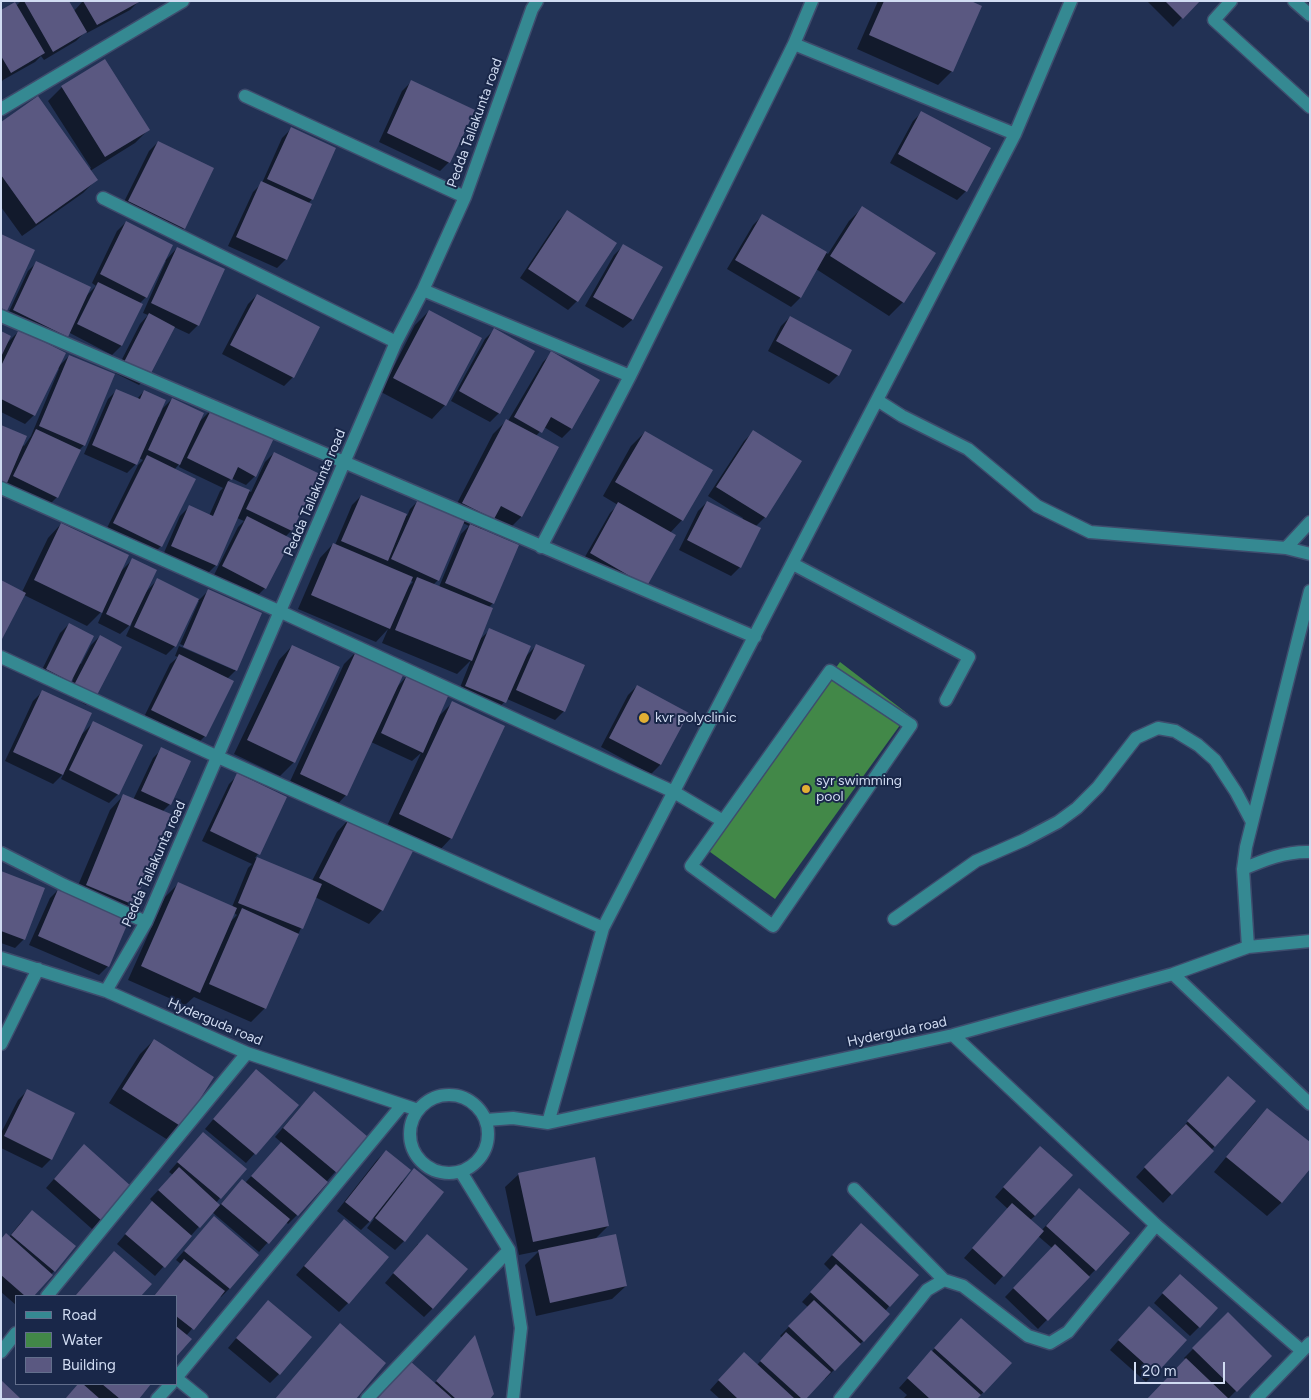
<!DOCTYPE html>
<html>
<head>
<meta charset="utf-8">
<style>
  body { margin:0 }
  #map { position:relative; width:1311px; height:1400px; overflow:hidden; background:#223154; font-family:Figtree,sans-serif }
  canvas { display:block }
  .frame { position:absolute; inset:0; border:2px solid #d1dcf2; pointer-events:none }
  .legend { position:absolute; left:15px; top:1295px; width:162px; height:90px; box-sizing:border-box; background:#192749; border:1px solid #636f8d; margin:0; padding:6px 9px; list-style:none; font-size:15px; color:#d1dcf2 }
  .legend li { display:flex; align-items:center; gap:10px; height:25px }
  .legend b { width:25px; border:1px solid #636f8d }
  .scale { position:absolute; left:1134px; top:1362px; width:91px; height:22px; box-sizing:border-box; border:2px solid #d1dcf2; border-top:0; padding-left:6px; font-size:15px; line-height:18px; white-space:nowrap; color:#d1dcf2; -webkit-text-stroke:4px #192749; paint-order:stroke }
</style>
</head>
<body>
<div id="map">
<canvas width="1311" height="1400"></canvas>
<div class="frame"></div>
<ul class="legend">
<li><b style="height:6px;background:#358992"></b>Road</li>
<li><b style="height:14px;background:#428848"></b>Water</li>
<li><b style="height:14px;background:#5a5881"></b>Building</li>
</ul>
<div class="scale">20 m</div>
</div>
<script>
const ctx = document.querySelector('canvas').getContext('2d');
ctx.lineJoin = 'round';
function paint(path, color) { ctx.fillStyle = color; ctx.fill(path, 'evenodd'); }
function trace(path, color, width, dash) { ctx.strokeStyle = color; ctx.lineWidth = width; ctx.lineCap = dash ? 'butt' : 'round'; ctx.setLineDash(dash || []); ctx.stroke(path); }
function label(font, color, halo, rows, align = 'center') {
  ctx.font = font + ' Figtree,sans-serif'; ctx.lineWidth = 4; ctx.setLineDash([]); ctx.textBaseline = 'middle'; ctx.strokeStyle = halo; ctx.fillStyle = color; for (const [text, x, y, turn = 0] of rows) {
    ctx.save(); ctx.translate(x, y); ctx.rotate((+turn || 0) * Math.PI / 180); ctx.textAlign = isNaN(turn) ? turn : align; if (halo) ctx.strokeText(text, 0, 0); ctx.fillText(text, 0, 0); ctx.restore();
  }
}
paint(new Path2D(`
  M840,662L908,714L775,899L706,849Z`), '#428848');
paint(new Path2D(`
  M21,1H68L74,11L83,1H139L130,10L87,33L86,31L76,41L44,60L41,56L35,62L3,80L1,83V11L16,6Z
  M878,1H968L952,71L938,85L857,49Z
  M1147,1H1198L1173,27Z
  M105,60L148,130L135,143L90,171L96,180L83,193L22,236L1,207V124L89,170L91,168L48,101L62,87Z
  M411,82L449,162L440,171L379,142L402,91Z
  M922,112L966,191L957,200L890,163L913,121Z
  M291,129L312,199L308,204L286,259L277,268L228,246L253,192L262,183L282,138Z
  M158,142L184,228L175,237L120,210L149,151Z
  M862,208L903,302L889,316L816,269L800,298L791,307L727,269L753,225L762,216L828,254L849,221Z
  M567,212L577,301L568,310L520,278L558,221Z
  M126,222L146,297L139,304L141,305L121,346L112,355L68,332L58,345L5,320L28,271L37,262L86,296L96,286L92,283L117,231Z
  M623,246L661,267L632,320L623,328L585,306L614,255Z
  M177,248L198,325L189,334L174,327L148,376L139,385L115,373L140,324L148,315L143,313L166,261H165Z
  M257,295L319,328L293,377L284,386L222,354L248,304Z
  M429,311L445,405L432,419L381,392L415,325Z
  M790,317L838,375L829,384L768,351L781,326Z
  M494,330L534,352L499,413L490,422L451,401L485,339Z
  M19,331L57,368L69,356L84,445L79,450L57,497L48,506L1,487V427L24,446L31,436L59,369L57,368L34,415L25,424L1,412V332L7,343Z
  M552,353L598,380L571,429L562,438L544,427L536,436L557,447L521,517L508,530L490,521L481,530L493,603L489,607L479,640L490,630L524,658L536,646L564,711L555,720L507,699L496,711L457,695L471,660L457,674L382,643L388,629L376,642L298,609L320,558L333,544L335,545L352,505L361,496L407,516L410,509L419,500L451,515L493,434L506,421H508L543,362ZM463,523L469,526L461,534L439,587L433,585L438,580ZM410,580L413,582L406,589Z
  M117,390L137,399L144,391L157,416L159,417L163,408L172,399L199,422L212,409L255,476L246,485L231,478L228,482L251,492L265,462L274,453L318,474L291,531L285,537L265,588L256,597L214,575L238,527L244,521L237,518L216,565L207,574L163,555L180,516L189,507L209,516L220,491L223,488L179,467L181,462L174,470L161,546L152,555L105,532L138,465L143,460L139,458L136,464L127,473L84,454L108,399Z
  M645,432L682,520L670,533L646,585L637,594L582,562L610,513L618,505L603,496L631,446Z
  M753,432L800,462L765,517L755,527L740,567L731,576L679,550L698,511L707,502L742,520L743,518L708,496L744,441Z
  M61,524L120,572L132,560L146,592L157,580L199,600L209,590L236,670L227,679L205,736L196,745L143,719L170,664L178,657L175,656L179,646L234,670V668L180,644L199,601L197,600L175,646L166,655L126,636L132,623L120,634L98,623L104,609L87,626L24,595L22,592L48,538Z
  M69,624L79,663L81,664L91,645L100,636L95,696L86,705L66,694L74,678L61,690L38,678L60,633Z
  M292,646L294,762L280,776L234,754L279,660Z
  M357,651L397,687L407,676L438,717L452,703L451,838L438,852L386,828L421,753L412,761L371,742L346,795L333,809L287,788L344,664Z
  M637,686L687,713L660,765L651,774L601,747L628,695Z
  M42,692L81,735L93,723L118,794L109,803L61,779L64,773L53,784L5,761L33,701Z
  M162,749L170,804L162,812L133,904L121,915L108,966L99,975L29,945L50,898L59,889L74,895L110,810L123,796L133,800L153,758Z
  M238,775L258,854L255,858L312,881L337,832L350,818L382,910L369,924L315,897L265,1008L251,1022L194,997L185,1005L128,980L165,897L178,884L232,907L248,868L252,864L202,841L229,784ZM234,913L237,915L230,922Z
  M1,872L24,939L15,948L1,943Z
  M154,1040L181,1126L168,1140L109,1103L140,1054Z
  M247,1080L297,1106L246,1163L205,1129Z
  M1220,1087L1215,1146L1211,1150L1212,1151L1163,1203L1136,1177Z
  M27,1091L51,1159L42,1168L1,1148V1133L18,1100Z
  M305,1102L366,1137L297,1215L288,1224L286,1222L259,1252L212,1212L155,1276L117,1244L153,1202L150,1199L173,1175L169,1172L203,1133L220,1198L216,1203L219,1206L234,1189L245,1183L282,1143L275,1137Z
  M1267,1109L1310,1167L1281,1203L1267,1216L1214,1172L1254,1123Z
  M386,1151L402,1182L414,1170L443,1192L404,1241L395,1250L367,1228L374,1219L373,1218L361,1230L337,1211L377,1160Z
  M75,1155L101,1220L92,1229L46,1188Z
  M1031,1156L1035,1216L1029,1221L1041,1231L1070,1199L1095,1270L1038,1329L1005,1297L1052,1248L1038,1236L995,1285L964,1258L1008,1209L995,1197Z
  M519,1174L608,1226L594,1240L626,1286L612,1299L536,1316L525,1265L539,1251L519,1255L505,1187Z
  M214,1217L230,1288L221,1297L219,1296L186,1336L176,1355V1296H154L181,1264L176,1260Z
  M23,1220L75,1246L33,1296H16V1305L1,1292V1240L9,1237Z
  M335,1230L348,1303L339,1312L296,1275Z
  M852,1233L889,1306L863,1341L825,1379L824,1377L804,1399H720L710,1390L735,1362L757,1365L782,1338L780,1336L808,1307L802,1302L831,1271L824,1264Z
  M418,1244L433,1308L424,1317L385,1283Z
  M105,1262L150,1284L139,1296H75Z
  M1171,1284L1199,1327L1190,1336L1154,1303Z
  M259,1311L279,1374L270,1383L228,1348Z
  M1228,1314L1270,1356L1228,1399L1184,1358Z
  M1140,1316L1185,1340L1146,1382L1110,1350Z
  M952,1329L1010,1363L977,1399H903L907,1395L899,1388Z
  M466,1346L488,1399H377L396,1377L434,1384Z
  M79,1384H150L137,1399H65Z`), '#0007');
paint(new Path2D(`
  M24,1H69L87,32L53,52Z
  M83,1H141L97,25Z
  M884,1H971L982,6L953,72L869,35Z
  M1165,1H1200L1183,19Z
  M15,2L45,53L11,73L1,56V10Z
  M105,59L150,130L105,157L61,86Z
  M411,80L475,110L450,163L387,133Z
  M38,96L98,180L36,224L1,175V122Z
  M921,111L991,148L967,192L898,154Z
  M291,127L336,148L313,200L267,179Z
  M158,141L214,168L185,229L128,201Z
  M261,181L312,204L287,260L236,237Z
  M862,206L936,253L904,303L830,256Z
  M567,210L617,243L578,302L528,269Z
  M762,214L827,252L801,298L735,260Z
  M126,221L173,245L147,298L100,274Z
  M1,234L35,250L7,311L1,308Z
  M623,244L663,267L633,320L593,297Z
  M177,247L225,269L199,326L151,303Z
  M36,261L91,287L68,337L13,310Z
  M98,282L143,304L122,346L77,324Z
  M257,294L320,327L294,378L230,345Z
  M429,310L482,338L446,406L393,378Z
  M149,313L175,327L149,377L123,364Z
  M790,316L852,350L839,376L776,341Z
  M494,328L535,351L500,414L459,391Z
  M19,329L66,353L35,416L1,399V366Z
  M1,331L11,336L1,357Z
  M551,351L600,380L572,429L551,417L542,433L514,417Z
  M69,355L115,374L85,446L39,426Z
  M116,389L140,399L144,390L166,400L137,465L92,445Z
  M172,398L204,413L180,465L148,450Z
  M212,408L274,438L256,477L238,467L232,480L187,458Z
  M506,419L559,447L522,517L501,506L494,519L462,503Z
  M1,425L27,436L7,483L1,481Z
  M36,429L81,450L58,498L13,476Z
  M753,430L802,461L766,518L716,487Z
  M645,431L713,470L683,521L615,482Z
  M274,452L320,474L292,531L246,509Z
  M147,455L196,479L162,547L113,523Z
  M228,481L250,490L217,566L171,546L189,505L213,516Z
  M361,495L407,514L388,561L341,541Z
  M418,499L465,520L439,581L391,559Z
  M707,501L761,528L741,568L687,540Z
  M618,502L676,535L647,586L590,553Z
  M247,516L292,539L266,589L222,566Z
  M61,523L129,555L102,613L34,580Z
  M470,524L519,545L494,604L445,583Z
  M333,543L413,577L390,629L311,595Z
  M132,558L157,570L130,626L106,614Z
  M417,577L493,608L472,661L395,630Z
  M157,578L199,599L176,647L134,627Z
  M1,580L26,593L1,641Z
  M208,589L262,613L237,671L183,647Z
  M69,623L94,636L71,682L46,669Z
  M489,628L531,646L506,703L465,686Z
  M100,635L122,647L96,697L74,685Z
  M536,644L585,665L565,712L516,690Z
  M292,645L340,667L295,763L247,740Z
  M357,649L405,671L347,796L300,774Z
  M179,654L234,681L206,737L151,710Z
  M407,675L449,694L423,753L381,733Z
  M637,685L689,713L661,765L609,738Z
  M42,690L92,713L63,775L13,752Z
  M452,701L505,726L452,839L399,814Z
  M93,721L143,745L119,795L69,770Z
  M161,747L191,761L171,805L141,791Z
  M237,773L287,797L260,855L210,831Z
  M123,794L171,814L134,905L86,885Z
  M350,817L414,849L383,911L319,878Z
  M257,857L322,884L303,929L238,903Z
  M1,871L45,888L25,940L1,931Z
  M178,882L237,908L200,993L141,966Z
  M59,887L130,918L109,967L38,936Z
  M242,908L299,934L266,1009L209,984Z
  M154,1039L214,1077L182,1127L122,1089Z
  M256,1069L299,1105L256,1155L213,1119Z
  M1228,1076L1256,1101L1215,1147L1187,1121Z
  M27,1089L75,1113L52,1160L4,1136Z
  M314,1091L368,1137L337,1173L283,1128Z
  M1267,1108L1310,1142V1169L1282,1203L1226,1157Z
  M1186,1124L1214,1151L1172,1195L1144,1167Z
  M203,1132L247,1169L221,1199L177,1162Z
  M281,1142L328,1182L298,1216L251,1176Z
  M84,1144L132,1187L102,1221L54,1179Z
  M1040,1146L1073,1175L1035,1216L1003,1187Z
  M386,1150L411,1170L370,1222L345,1202Z
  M595,1157L609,1226L533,1242L518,1173Z
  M179,1167L220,1205L200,1228L158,1190Z
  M414,1168L444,1192L405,1242L375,1218Z
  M242,1179L290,1219L269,1244L221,1204Z
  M1079,1188L1130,1233L1096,1271L1046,1226Z
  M152,1201L192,1236L165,1268L125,1234Z
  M1012,1203L1044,1231L1004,1277L972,1248Z
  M32,1210L76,1246L55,1272L11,1235Z
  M214,1216L259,1255L230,1289L184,1251Z
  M344,1219L389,1257L349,1304L304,1266Z
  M861,1223L919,1275L890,1307L832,1255Z
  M6,1233L53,1275L34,1296H25L1,1275V1239Z
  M427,1234L468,1269L433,1309L393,1273Z
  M616,1234L627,1286L550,1303L538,1250Z
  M1055,1244L1090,1277L1048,1321L1013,1288Z
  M114,1251L152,1284L141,1296H75Z
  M184,1259L225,1291L194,1330L176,1316V1296H154Z
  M836,1264L890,1314L864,1342L810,1292Z
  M1180,1274L1218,1308L1200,1328L1162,1293Z
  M268,1300L312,1337L280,1375L236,1338Z
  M814,1300L861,1344L835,1371L788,1326Z
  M1149,1306L1187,1340L1156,1374L1118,1340Z
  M1228,1312L1272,1356L1237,1392L1192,1348Z
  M961,1318L1012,1363L984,1393L934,1348Z
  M340,1323L386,1363L356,1399H275Z
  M176,1326L192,1339L176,1357Z
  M786,1332L831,1372L806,1399H802L760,1361Z
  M475,1335L494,1394L490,1399H456L436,1381Z
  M931,1350L981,1395L977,1399H930L907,1378Z
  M744,1352L795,1399H738L718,1380Z
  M1186,1358L1229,1399H1147Z
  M410,1361L453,1399H377Z
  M1,1380L21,1399H1Z
  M78,1384H83L100,1399H65Z
  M102,1384H151L139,1399H120Z`), '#5a5881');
const minor = new Path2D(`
  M1231,1L1214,20L1310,107
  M1294,1L1310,15
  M794,44L1015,134
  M245,96L465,197
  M1,109L183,1
  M103,198L396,342
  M423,290L630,376
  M1,316L755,637
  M877,400L902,416L968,449L1037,506L1090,532L1286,548L1310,554
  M1,488L281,612L674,792L723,821L691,866L773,926L911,725L830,671L723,821
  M541,547L630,376L794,44L812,1
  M1286,548L1310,522
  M793,564L969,657L946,700
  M1,657L218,757L603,928
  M1,853L64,885L146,922
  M1243,869C1264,860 1286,851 1310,852
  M894,919L976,861L1024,840L1058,822L1077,808L1098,787L1136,738L1158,728L1175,731L1198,745L1215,760L1236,792L1252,822
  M1248,947L1243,869L1246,847L1310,591
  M1,958L106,991L247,1053L418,1110
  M1173,974L1310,1104
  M106,991L146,922L396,342L423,290L465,197L532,9L537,1
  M953,1035L1156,1225L1302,1351
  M1,1044L38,969
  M410 1134a39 39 0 1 1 78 0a39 39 0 1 1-78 0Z
  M486,1120L513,1118L548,1123L953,1035L1173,974L1248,947L1310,941
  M548,1123L603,928L1015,134L1071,1
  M461,1172L509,1250L521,1328L513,1399
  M854,1189L944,1280
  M47,1296L247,1053
  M1,1352L16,1333
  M176,1378L402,1105
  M176,1378L202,1399
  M157,1399L171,1384
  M367,1399L509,1250
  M840,1399L927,1290L944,1280L963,1286L1028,1336L1050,1343L1068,1332L1156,1225
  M1256,1399L1310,1343`);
trace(minor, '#3e4c6d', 15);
trace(minor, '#358992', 12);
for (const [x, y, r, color] of [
  [644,718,6,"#e1af34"],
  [806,789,5,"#e1af34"]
]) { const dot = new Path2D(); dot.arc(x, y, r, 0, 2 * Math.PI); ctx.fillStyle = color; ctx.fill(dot); trace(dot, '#192749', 2); }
label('14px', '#d1dcf2', '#192749', [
  ["Pedda Tallakunta road",475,123,-70],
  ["Pedda Tallakunta road",315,493,-67],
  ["Pedda Tallakunta road",154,864,-66],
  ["Hyderguda road",215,1022,23],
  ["Hyderguda road",897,1032,-12]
]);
label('14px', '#d1dcf2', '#192749', [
  ["kvr polyclinic",655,718],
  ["syr swimming",816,781],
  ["pool",816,797]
], 'left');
</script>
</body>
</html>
